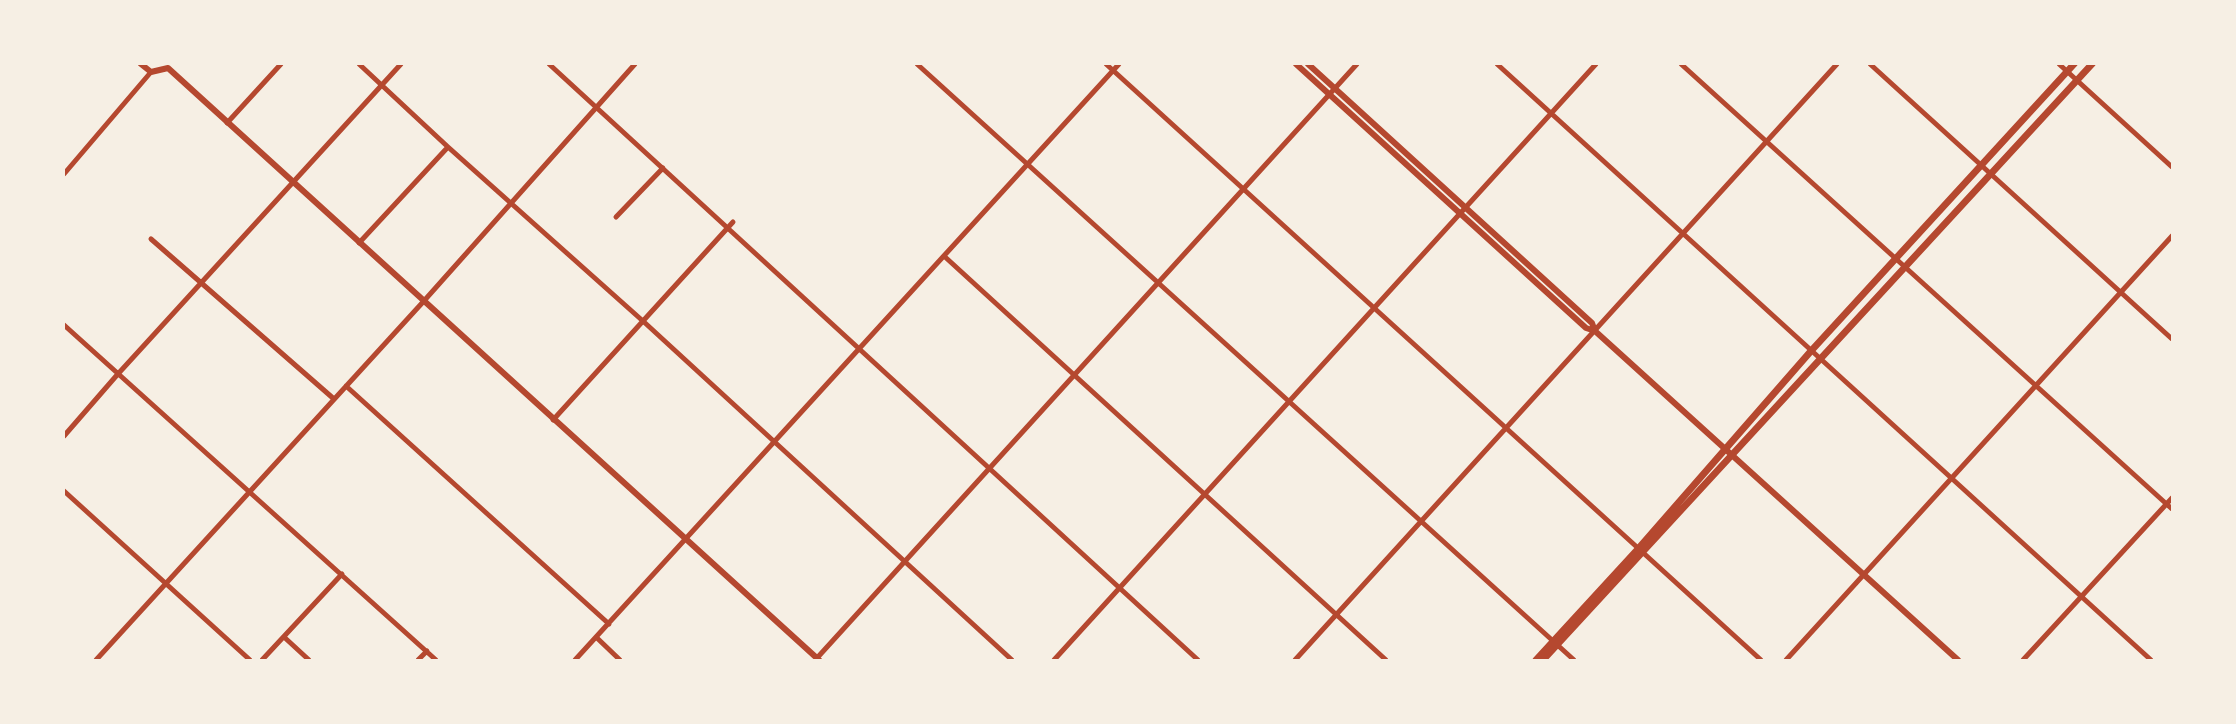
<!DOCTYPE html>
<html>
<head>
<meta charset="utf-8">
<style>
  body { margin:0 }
  #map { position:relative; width:2236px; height:724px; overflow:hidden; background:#f6efe4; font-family:Inter,sans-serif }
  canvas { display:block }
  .frame { position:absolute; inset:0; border:65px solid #f6efe4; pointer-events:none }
</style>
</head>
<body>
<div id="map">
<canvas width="2236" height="724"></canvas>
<div class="frame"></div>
</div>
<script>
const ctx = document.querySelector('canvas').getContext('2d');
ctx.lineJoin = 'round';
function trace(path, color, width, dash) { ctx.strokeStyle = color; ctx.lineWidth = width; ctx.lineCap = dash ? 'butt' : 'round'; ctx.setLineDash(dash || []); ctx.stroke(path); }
trace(new Path2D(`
  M359,64L448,147L644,322L1012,660
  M549,64L1198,660
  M917,64L1574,660
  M1106,64L1761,660
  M1497,64L2151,660
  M1681,64L2172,509
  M1870,64L2172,339
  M2059,64L2172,167
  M227,123L281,64
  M64,174L151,72
  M616,217L663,168
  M151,239L334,399
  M359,243L448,147
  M944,256L1386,660
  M64,325L436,660
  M346,386L609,624
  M553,420L733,222
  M64,436L117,375L401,64
  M64,491L250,660
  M284,637L309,660
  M596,637L620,660
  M817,658L1357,64
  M96,660L423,302L635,64
  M262,660L342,574
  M418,660L427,651
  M575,660L1119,64
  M1054,660L1596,64
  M1295,660L1837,64
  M1786,660L2172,236
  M2023,660L2172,498`), '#b5482f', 5);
trace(new Path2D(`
  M141,64L151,72L168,68L819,660
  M1296,64L1586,328L1595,331L1592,323L1308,64
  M1595,331L1958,660`), '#b5482f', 6);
trace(new Path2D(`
  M1536,660L1638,549L1811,351L2074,64
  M1543,660L2092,64`), '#b5482f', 7);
</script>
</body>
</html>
